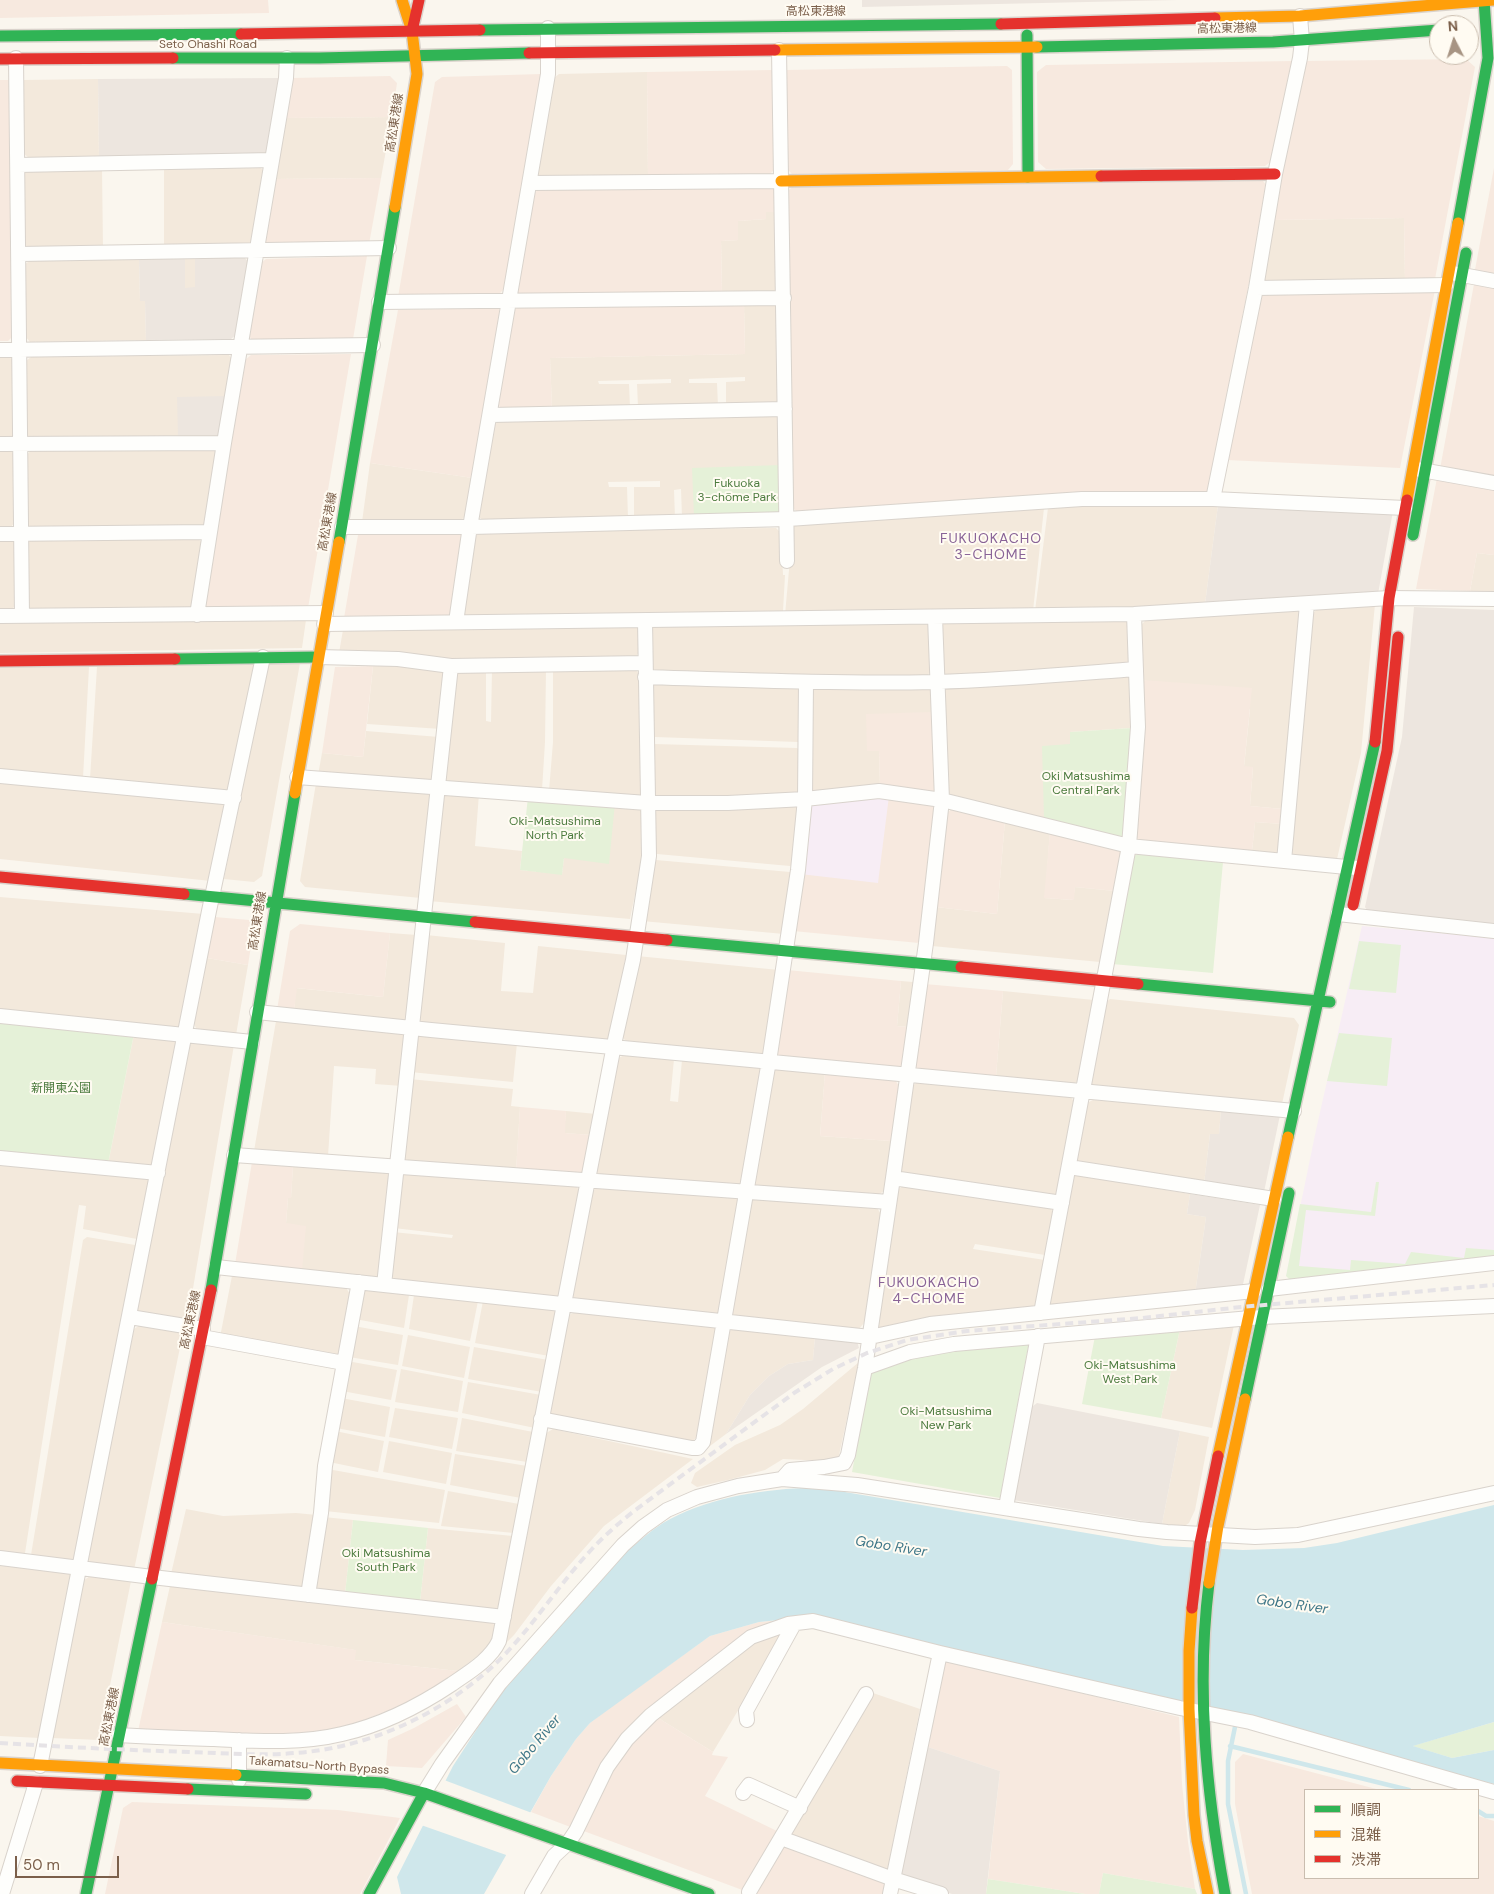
<!DOCTYPE html>
<html>
<head>
<meta charset="utf-8">
<style>
  body { margin:0 }
  #map { position:relative; width:1494px; height:1894px; overflow:hidden; background:#faf6ee; font-family:"DM Sans","Noto Sans JP",sans-serif }
  canvas { display:block }
  .legend { position:absolute; left:1304px; top:1789px; width:175px; height:90px; box-sizing:border-box; background:#fffbf2; border:1px solid #cabdaf; margin:0; padding:6px 9px; list-style:none; font-size:15px; color:#7b5f4a }
  .legend li { display:flex; align-items:center; gap:10px; height:25px }
  .legend b { width:25px; border:1px solid #cabdaf }
  .north { position:absolute; left:1429px; top:15px; width:50px; height:50px; box-sizing:border-box; background:#fffbf2; border:1px solid #cabdaf; border-radius:50%; rotate:355deg; font-size:14px; font-weight:700; line-height:20px; text-align:center; color:#7b5f4a }
  .north::after { content:''; display:block; margin:auto; width:18px; height:22px; background:#a79483; clip-path:polygon(50% 0,100% 100%,50% 72%,0 100%) }
  .scale { position:absolute; left:15px; top:1856px; width:104px; height:22px; box-sizing:border-box; border:2px solid #7b5f4a; border-top:0; padding-left:6px; font-size:15px; line-height:18px; white-space:nowrap; color:#7b5f4a; -webkit-text-stroke:4px #fffbf2; paint-order:stroke }
</style>
</head>
<body>
<div id="map">
<canvas width="1494" height="1894"></canvas>
<ul class="legend">
<li><b style="height:6px;background:#30b455"></b>順調</li>
<li><b style="height:6px;background:#ff9f0a"></b>混雑</li>
<li><b style="height:6px;background:#e5322d"></b>渋滞</li>
</ul>
<div class="north">N</div>
<div class="scale">50 m</div>
</div>
<script>
const ctx = document.querySelector('canvas').getContext('2d');
ctx.lineJoin = 'round';
function paint(path, color) { ctx.fillStyle = color; ctx.fill(path, 'evenodd'); }
function trace(path, color, width, dash) { ctx.strokeStyle = color; ctx.lineWidth = width; ctx.lineCap = dash ? 'butt' : 'round'; ctx.setLineDash(dash || []); ctx.stroke(path); }
function label(font, color, halo, rows, align = 'center') {
  ctx.font = font + ' "DM Sans","Noto Sans JP",sans-serif'; ctx.lineWidth = 4; ctx.setLineDash([]); ctx.textBaseline = 'middle'; ctx.strokeStyle = halo; ctx.fillStyle = color; for (const [text, x, y, turn = 0] of rows) {
    ctx.save(); ctx.translate(x, y); ctx.rotate((+turn || 0) * Math.PI / 180); ctx.textAlign = isNaN(turn) ? turn : align; if (halo) ctx.strokeText(text, 0, 0); ctx.fillText(text, 0, 0); ctx.restore();
  }
}
paint(new Path2D(`
  M647,72L648,176L542,178L537,173L554,78L559,74Z
  M98,79L99,158L30,159L23,153V80Z
  M392,117L381,178L276,179L285,118Z
  M261,168L266,174L254,241L246,247H164V169Z
  M28,169H102L103,248H29L24,244L23,174Z
  M766,212H776L778,287L772,293L722,294L721,241L738,240V221L766,219Z
  M1404,218L1405,279L1268,283L1261,277L1273,220Z
  M195,258V288H185V259Z
  M139,259L140,300L145,301L146,340L30,342L26,337L25,264L31,260Z
  M775,304L778,307L780,398L774,404L726,405V382L745,381V377L689,379V383H717L718,406L638,407L637,384L671,383V379L598,381L599,384H629L630,407L552,409L550,358L745,354L744,305Z
  M229,355L233,361L227,396L178,437L31,439L26,434V361L31,357Z
  M0,356H8L14,361L15,434L10,439H0Z
  M775,415L780,421L781,465L694,517H682L681,489L674,490L675,518H634V487H660V481L608,482L609,487H627L628,518L484,521L479,517L494,425L500,420Z
  M213,449L217,454L207,522L201,526L32,528L26,523V456L31,450Z
  M0,450H10L15,455V522L10,528H0Z
  M370,463L473,478L467,515L461,520L362,522Z
  M1097,505H1218L1205,604L1147,609L1035,611L1048,508Z
  M1044,508L1033,611L785,615L793,525Z
  M776,528L781,533L783,575H785L783,611L463,616L476,536L481,531Z
  M197,537L202,543L192,605L187,610H32L27,605L26,545L31,540Z
  M0,539H12L16,544L17,604L12,609L0,610Z
  M1477,553L1494,555V592L1470,591Z
  M1375,604L1361,753L1337,859L1295,856L1290,851L1312,615L1317,609Z
  M1296,609L1302,617L1283,809L1250,806L1253,767H1244L1250,709L1143,680L1141,625L1146,620Z
  M1128,618L1131,663L1038,673L943,675L942,626L944,622Z
  M306,620L302,648L0,653V621Z
  M925,623L929,626L931,671L927,676L810,677L658,673L651,667L650,630L653,626Z
  M640,626V651L635,658L435,660L339,653L343,630Z
  M300,663L262,876L254,882L224,879L264,670L270,664Z
  M255,664L232,786L222,792L90,779L97,667Z
  M373,666H397L442,672L446,677L441,729L367,724Z
  M89,667L83,778L0,771V668Z
  M635,669L640,675L642,794L638,798L549,791L553,742V672Z
  M458,670H486V721L491,722L492,670H546L545,742L542,790L444,784L453,675Z
  M1125,674L1130,678L1132,728L1070,732V744L1044,819L952,796L947,790L942,694L947,687Z
  M655,684L799,687L802,690L801,738L798,742L655,737L652,734L651,689Z
  M811,687H928L932,691L933,712L867,751H879L880,786L812,794Z
  M366,731L439,737L435,780L318,775L322,753L363,757Z
  M654,744L797,748L801,752L802,789L798,794L728,799L652,797Z
  M0,782L223,803L226,808L211,881L0,859Z
  M316,783L430,792L433,796L421,898L305,887L300,881Z
  M445,792L479,794L475,846L522,851L520,870L562,874L564,858L615,803L642,809L643,854L630,919L429,901L441,795Z
  M797,803L801,806L795,864L790,866L657,854L654,851V812L657,807Z
  M1005,820L1050,831L1045,898L1073,900L1075,887L1115,891L1100,962L932,946L936,907L997,914Z
  M1255,822L1282,824L1280,850L1275,853L1252,851Z
  M656,860L790,872L793,876L784,934L642,921L652,863Z
  M0,897L204,914L182,1024L176,1028L0,1011Z
  M390,933L417,935L409,1018L404,1022L294,1011L296,988L383,997Z
  M426,935L505,943L501,991L533,993L538,946L626,955L611,1035L605,1041L420,1024L416,1020Z
  M637,956L779,970L766,1052L762,1055L627,1042L622,1037Z
  M207,958L248,965L236,1035L197,1030L194,1024Z
  M901,981L913,982L908,1027L897,1026Z
  M1003,991L1094,1000L1079,1080L1074,1084L996,1076Z
  M1110,999L1294,1018L1299,1025L1282,1104L1095,1087L1090,1082L1106,1002Z
  M276,1021L403,1033L407,1037L402,1086L375,1084L376,1069L334,1066L328,1156L254,1151Z
  M134,1034L174,1039L179,1045L155,1166L108,1164Z
  M419,1034L517,1043L513,1082L410,1072L414,1038Z
  M195,1041L234,1045L187,1324L135,1315L189,1046Z
  M624,1055L674,1059L670,1101L678,1102L682,1060L761,1067L763,1072L743,1183L738,1187L600,1176L596,1171L619,1058Z
  M775,1069L825,1073L820,1136L891,1141L884,1191L878,1195L756,1188L752,1183Z
  M409,1079L513,1089L511,1106L520,1107L516,1171L404,1163Z
  M916,1083L1071,1097L1074,1102L1059,1192L1054,1196L903,1174L899,1169L910,1088Z
  M1093,1100L1221,1110L1219,1135L1210,1134L1204,1184L1080,1164L1075,1159L1087,1103Z
  M566,1111L596,1114L591,1135L564,1133Z
  M0,1162L149,1176L152,1180L141,1235L137,1239L83,1229L86,1206L79,1205L25,1553L19,1556L0,1554Z
  M293,1166L388,1173L391,1178L381,1275L376,1279L302,1271L286,1223L288,1198H291Z
  M401,1174L576,1186L581,1193L561,1294L554,1299L392,1281L388,1276L393,1232L452,1238L453,1235L394,1228Z
  M1077,1175L1190,1194L1187,1214L1206,1217L1195,1294L1052,1308L1047,1304L1072,1178Z
  M903,1186L1050,1208L1053,1212L1045,1255L975,1244L973,1249L1045,1260L1036,1305L1030,1311L880,1330L877,1326L896,1191Z
  M597,1188L737,1197L740,1202L722,1310L717,1314L576,1300L571,1294L592,1191Z
  M750,1199L877,1208L881,1214L864,1323L858,1330L734,1316L729,1311Z
  M87,1237L135,1245L138,1250L77,1561L31,1555L83,1240Z
  M232,1276L346,1288L350,1294L339,1357L220,1337Z
  M360,1290L409,1295L404,1328L355,1319Z
  M414,1295L478,1301L470,1341L409,1329Z
  M483,1301L553,1309L557,1314L549,1356L475,1343Z
  M575,1312L714,1325L717,1331L696,1438L689,1444L552,1419L548,1413L569,1315Z
  M140,1325L183,1333L134,1570L92,1564L88,1559L134,1329Z
  M1234,1325L1212,1428L1161,1418L1180,1329Z
  M354,1326L403,1335L398,1365L349,1357Z
  M736,1327L815,1337L813,1360L788,1364L769,1376L750,1395L726,1434L706,1449L728,1332Z
  M408,1335L470,1347L464,1378L402,1366Z
  M474,1347L548,1360L542,1392L468,1379Z
  M347,1361L397,1370L391,1400L342,1391Z
  M859,1362L838,1460L827,1461L783,1459L765,1470L728,1480L697,1487L691,1483L695,1473L735,1445L780,1425L803,1409Z
  M401,1369L463,1381L458,1412L395,1402Z
  M468,1382L541,1395L535,1428L462,1413Z
  M341,1398L390,1407L385,1437L336,1428Z
  M395,1408L458,1418L452,1449L389,1437Z
  M462,1418L533,1432L527,1462L456,1451Z
  M553,1429L693,1459L604,1526L551,1586L514,1635L504,1645L543,1435Z
  M335,1431L384,1441L378,1472L329,1462Z
  M1180,1431L1209,1437L1195,1510L1189,1523L1183,1527L1162,1524Z
  M389,1441L452,1453L446,1484L383,1472Z
  M455,1454L527,1466L521,1498L450,1485Z
  M333,1470L445,1490L439,1523L325,1511L328,1472Z
  M448,1491L519,1504L514,1533L441,1526Z
  M186,1509L223,1516L296,1513L317,1515L303,1589L171,1574Z
  M324,1517L353,1520L345,1594L316,1590L314,1587Z
  M428,1528L513,1536L501,1605L494,1610L420,1602Z
  M0,1563L69,1572L74,1577L40,1738L0,1736Z
  M90,1576L131,1581L99,1740L52,1738L83,1581Z
  M170,1586L492,1622L495,1626L491,1645L458,1671L355,1660V1650L162,1622Z
  M787,1629L713,1752L655,1716L752,1639Z
  M873,1693L920,1709L887,1872L788,1838Z`), '#f3e9dc');
paint(new Path2D(`
  M0,0H268L269,13L0,18Z
  M1466,59L1475,67L1435,279H1405L1404,218L1273,220L1305,61Z
  M1293,61L1273,160L1265,166L1046,169L1038,162L1037,72L1046,65Z
  M1007,66L1012,70L1013,164L1008,170L792,174L788,170L786,70Z
  M773,70L775,169L770,174L648,176L647,72Z
  M541,74L505,288L499,294L398,297L435,82L442,77Z
  M390,76L397,83L392,117L285,118L292,78Z
  M0,80H11L13,336L8,341H0Z
  M1494,168V278L1474,275Z
  M381,178L369,244L270,247L265,241L276,179Z
  M1263,181L1268,187L1207,494L798,513L793,508L787,192L793,186Z
  M772,186L775,190L776,212H766V219L738,221V240L721,241L722,294L522,298L517,291L533,194L539,189Z
  M367,256L353,339L252,340L249,336L261,263L266,259Z
  M1474,284L1494,287V479L1440,469Z
  M1435,290L1400,468L1227,460L1258,297L1264,293Z
  M744,305L745,354L550,358L552,409L502,410L498,404L512,312L518,307Z
  M498,308L501,313L473,478L370,463L398,310Z
  M351,354L308,608L209,609L204,603L245,360L251,355Z
  M1437,478L1494,488V555L1477,553L1470,591L1416,589Z
  M459,533L464,538L451,616L344,618L358,535Z
  M373,666L363,757L322,753L335,667Z
  M1143,680L1252,688L1244,766L1253,767L1250,806L1283,809L1282,824L1255,822L1252,851L1140,842L1135,836L1145,721Z
  M933,712L936,794L880,786L879,751H867L866,714Z
  M889,796L937,804L919,943L793,931L800,874Z
  M953,808L1005,820L997,914L936,907L947,813Z
  M1050,831L1119,848L1121,854L1115,891L1075,887L1074,900L1044,898Z
  M215,917L249,920L254,927L248,965L207,958Z
  M300,924L390,933L383,997L297,988L294,1011L277,1010L290,931Z
  M787,970L901,981L897,1026L908,1027L903,1064L897,1068L777,1057L773,1052Z
  M925,984L1003,991L996,1076L918,1070L915,1065Z
  M825,1073L895,1080L899,1086L891,1141L820,1136Z
  M520,1107L566,1111L565,1133L591,1135L584,1172L579,1175L516,1171Z
  M252,1162L293,1166L291,1198H288L286,1223L306,1226L302,1271L235,1264Z
  M781,1620L650,1710L573,1828L531,1812L551,1776L576,1739L590,1723L609,1708L710,1636L759,1622Z
  M162,1622L356,1650L355,1660L458,1671L438,1686L400,1706L359,1722L319,1732L270,1736L138,1731Z
  M946,1660L1179,1717L1182,1784L1188,1842L1195,1889L1103,1873L1099,1894H1085L988,1879L1000,1771L925,1746Z
  M457,1704L466,1717L422,1768L386,1766L388,1740L414,1728Z
  M655,1716L713,1752L712,1755L728,1757L705,1796L779,1832L745,1891L581,1830L610,1768Z
  M1243,1754L1380,1790H1305V1878H1478V1816L1494,1821V1894H1252L1235,1804V1762Z
  M132,1802L338,1810L400,1818L360,1894H105L123,1808Z
  M782,1842L888,1879L884,1894H754Z`), '#f7e9df');
paint(new Path2D(`
  M862,0H1178L862,7Z
  M281,78L268,152L263,157L99,158L98,79Z
  M195,258H245L250,264L237,334L231,339L146,340L145,301H140L139,259H185V288L195,287Z
  M227,396L221,432L216,437H178L177,397Z
  M1218,505L1393,511L1378,594L1205,604Z
  M1414,607L1494,610V925L1369,913L1365,907L1402,737Z
  M1221,1110L1280,1115L1264,1192L1204,1184L1210,1134H1219Z
  M1190,1194L1260,1205L1242,1289L1195,1294L1206,1217L1187,1214Z
  M815,1337L857,1341L859,1348L822,1367L726,1434L750,1395L769,1376L788,1364L813,1360Z
  M1037,1403L1180,1431L1162,1524L1013,1500L1029,1409Z
  M925,1746L1000,1771L986,1894H952L898,1877Z`), '#ede6df');
paint(new Path2D(`
  M889,796L878,883L800,874L809,803Z
  M1362,926L1494,938V1258L1286,1276L1316,1130Z`), '#f7edf5');
paint(new Path2D(`
  M781,465V509L776,515L694,517L692,468Z
  M1132,728L1125,839L1044,819L1042,746L1070,744V732Z
  M528,797L615,803L609,864L564,858L562,875L520,870Z
  M1139,853L1223,862L1213,973L1112,964L1131,858Z
  M1359,941L1401,945L1396,993L1349,989Z
  M0,1021L134,1034L108,1164L0,1154Z
  M1339,1033L1392,1038L1387,1086L1327,1081Z
  M1376,1182H1379L1375,1216L1306,1210L1299,1266L1350,1270L1351,1260L1405,1264L1411,1252L1464,1258L1466,1248L1494,1250V1258L1290,1280L1286,1276L1300,1204L1371,1212Z
  M1180,1329L1161,1418L1082,1404L1095,1336Z
  M1029,1342L1000,1498L852,1472L871,1370L912,1357L936,1352Z
  M353,1520L428,1528L420,1602L345,1594Z
  M1494,1722V1750L1452,1758L1412,1746Z
  M1103,1873L1195,1889L1197,1894H1099Z
  M988,1879L1085,1894H986Z`), '#e5f1d8');
paint(new Path2D(`
  M804,1488L833,1490L1163,1546L1243,1550L1304,1548L1337,1543L1494,1505V1722L1413,1746L1452,1758L1494,1750V1784L810,1617L759,1622L710,1636L590,1723L576,1739L551,1776L484,1894H401L397,1877L453,1766L499,1695L624,1554C637,1543 649,1532 663,1523C704,1499 756,1490 804,1488Z`), '#cfe7eb');
paint(new Path2D(`
  M444,1780L532,1813L509,1856L421,1825Z`), '#faf6ee');
trace(new Path2D(`
  M1236,1722L1228,1761V1804L1246,1894
  M1230,1746L1409,1790
  M1478,1811L1486,1816H1494`), '#cfe7eb', 4.5);
const street = new Path2D(`
  M779,50L787,561
  M16,58L22,616
  M18,165L272,160
  M530,183L781,181
  M19,254L389,248
  M1452,273L1494,281
  M1256,288L1446,285
  M379,302L784,298
  M0,350L373,345
  M491,415L785,409
  M0,444L224,443
  M1416,469L1494,483
  M1213,499L1256,288L1275,174L1300,58L1302,41L1300,16
  M342,527H471L788,519L1082,499H1213L1405,508
  M0,534L210,532
  M197,615L224,443L286,78L287,58
  M0,616L326,613
  M456,622L469,533L548,74V28
  M324,624L1134,614L1389,598L1494,599
  M318,657L398,659L451,666L645,663
  M645,677C742,680 839,684 936,682C1003,680 1070,674 1136,669
  M0,776L234,798
  M297,777L647,803H728L805,799L879,791L942,800L1129,846L1357,868
  M1284,861L1307,604
  M1338,914L1494,931
  M257,1012L431,1030L1294,1111
  M0,1016L252,1042
  M234,1155L889,1202
  M0,1158L158,1173
  M1069,1167L1274,1199
  M893,1178L1062,1203
  M216,1267L870,1337L930,1324L1254,1291
  M384,1285L451,666
  M1269,1289L1494,1263
  M1041,1313L1129,846L1138,727L1134,614
  M130,1317L203,1329
  M202,1337L344,1363
  M865,1368L910,1352L954,1344L1262,1317L1494,1306
  M541,1419L692,1448H698L703,1442L770,1055L798,870L805,799L806,682
  M782,1479L790,1470L824,1467L844,1463L848,1455L865,1368L893,1178L926,943L942,800L935,617
  M1006,1507L1038,1336
  M0,1558L152,1577L504,1617
  M308,1595L321,1513L325,1466L359,1282
  M747,1720L746,1711L794,1624
  M119,1735C151,1737 183,1738 214,1739C257,1741 301,1744 342,1734C382,1725 419,1706 452,1684C469,1672 490,1660 499,1641L615,1040L633,960L649,856L645,621
  M40,1766L209,911L263,657
  M239,1780V1740
  M424,1793L442,1764L500,1683L623,1545L643,1527L667,1510L697,1497L738,1486L782,1479L857,1485L1139,1529L1167,1532L1255,1537L1298,1535L1494,1493
  M743,1793L749,1785L800,1808
  M781,1838L893,1879L941,1894
  M749,1892L866,1694
  M2,1894L36,1783
  M532,1894L554,1856L568,1843L576,1831L607,1767L627,1739L651,1715L751,1637L788,1624L813,1621L940,1653L1180,1708L1250,1722L1494,1792
  M890,1894L940,1653`);
const fast = new Path2D(`
  M480,30L1001,24
  M1027,35L1028,177
  M0,36L241,34
  M1037,47L1273,42L1439,30
  M173,58H319L529,53
  M1458,223L1488,58L1484,0
  M1413,535L1466,253
  M339,542L395,207
  M175,659L318,657
  M184,894L475,922
  M667,940L961,967
  M1138,984L1330,1002
  M1288,1137L1375,742
  M211,1290L295,793
  M1245,1399L1289,1193
  M1209,1583C1196,1688 1206,1791 1225,1894
  M236,1775L384,1783L424,1793L709,1894
  M188,1789L306,1794
  M86,1894L152,1579
  M369,1894L424,1793`);
const slow = new Path2D(`
  M1215,18L1300,16L1494,0
  M775,50L1037,47
  M781,181L1101,176
  M395,207L417,74L412,31L402,0
  M1407,500L1458,223
  M295,793L339,542
  M1218,1456L1288,1137
  M1209,1583L1218,1526L1245,1399
  M1192,1608L1189,1651V1709L1194,1815L1197,1841L1208,1894
  M0,1763L236,1775`);
const jam = new Path2D(`
  M1001,24L1215,18
  M412,31L419,0
  M241,34L480,30
  M529,53L775,50
  M0,59L173,58
  M1101,176L1275,174
  M0,661L175,659
  M1375,742L1389,598L1407,500
  M0,877L184,894
  M1353,905L1387,751L1398,637
  M475,922L667,940
  M961,967L1138,984
  M152,1579L211,1290
  M1192,1608L1200,1543L1218,1456
  M17,1781L188,1789`);
trace(street, '#d9d3cc', 16);
trace(fast, '#dad3cc', 14);
trace(slow, '#dad3cc', 14);
trace(jam, '#dad3cc', 14);
trace(street, '#fefefc', 14);
trace(fast, '#30b455', 11);
trace(slow, '#ff9f0a', 11);
trace(jam, '#e5322d', 11);
trace(new Path2D(`
  M0,1743C63,1747 126,1750 189,1752C224,1753 259,1756 295,1753C367,1748 438,1716 492,1667C530,1632 557,1586 592,1549C605,1535 619,1523 634,1511L794,1393L833,1369L867,1353L907,1340L967,1331L1142,1318L1241,1307L1494,1285`), '#e6e3e6', 4, [8, 5]);
label('12px', '#7b5f4a', '#fffbf2', [
  ["高松東港線",816,12],
  ["高松東港線",1227,29,-1],
  ["Seto Ohashi Road",208,45],
  ["高松東港線",395,123,-81],
  ["高松東港線",328,522,-80],
  ["高松東港線",258,921,-81],
  ["高松東港線",191,1320,-78],
  ["高松東港線",110,1717,-79],
  ["Takamatsu-North Bypass",319,1766,4]
]);
label('12px', '#4c7b3e', '#fffbf2', [
  ["Fukuoka",737,484],
  ["3-chōme Park",737,498],
  ["Oki Matsushima",1086,777],
  ["Central Park",1086,791],
  ["Oki-Matsushima",555,822],
  ["North Park",555,836],
  ["新開東公園",61,1089],
  ["Oki-Matsushima",1130,1366],
  ["West Park",1130,1380],
  ["Oki-Matsushima",946,1412],
  ["New Park",946,1426],
  ["Oki Matsushima",386,1554],
  ["South Park",386,1568]
]);
ctx.letterSpacing = '1px';
label('14px', '#896397', '#fffbf2', [
  ["FUKUOKACHO",991,539],
  ["3-CHOME",991,555],
  ["FUKUOKACHO",929,1283],
  ["4-CHOME",929,1299]
]);
ctx.letterSpacing = '0px';
label('italic 14px', '#3f7788', '#fffbf2', [
  ["Gobo River",891,1547,9],
  ["Gobo River",1292,1605,8],
  ["Gobo River",535,1745,-50]
]);
</script>
</body>
</html>
